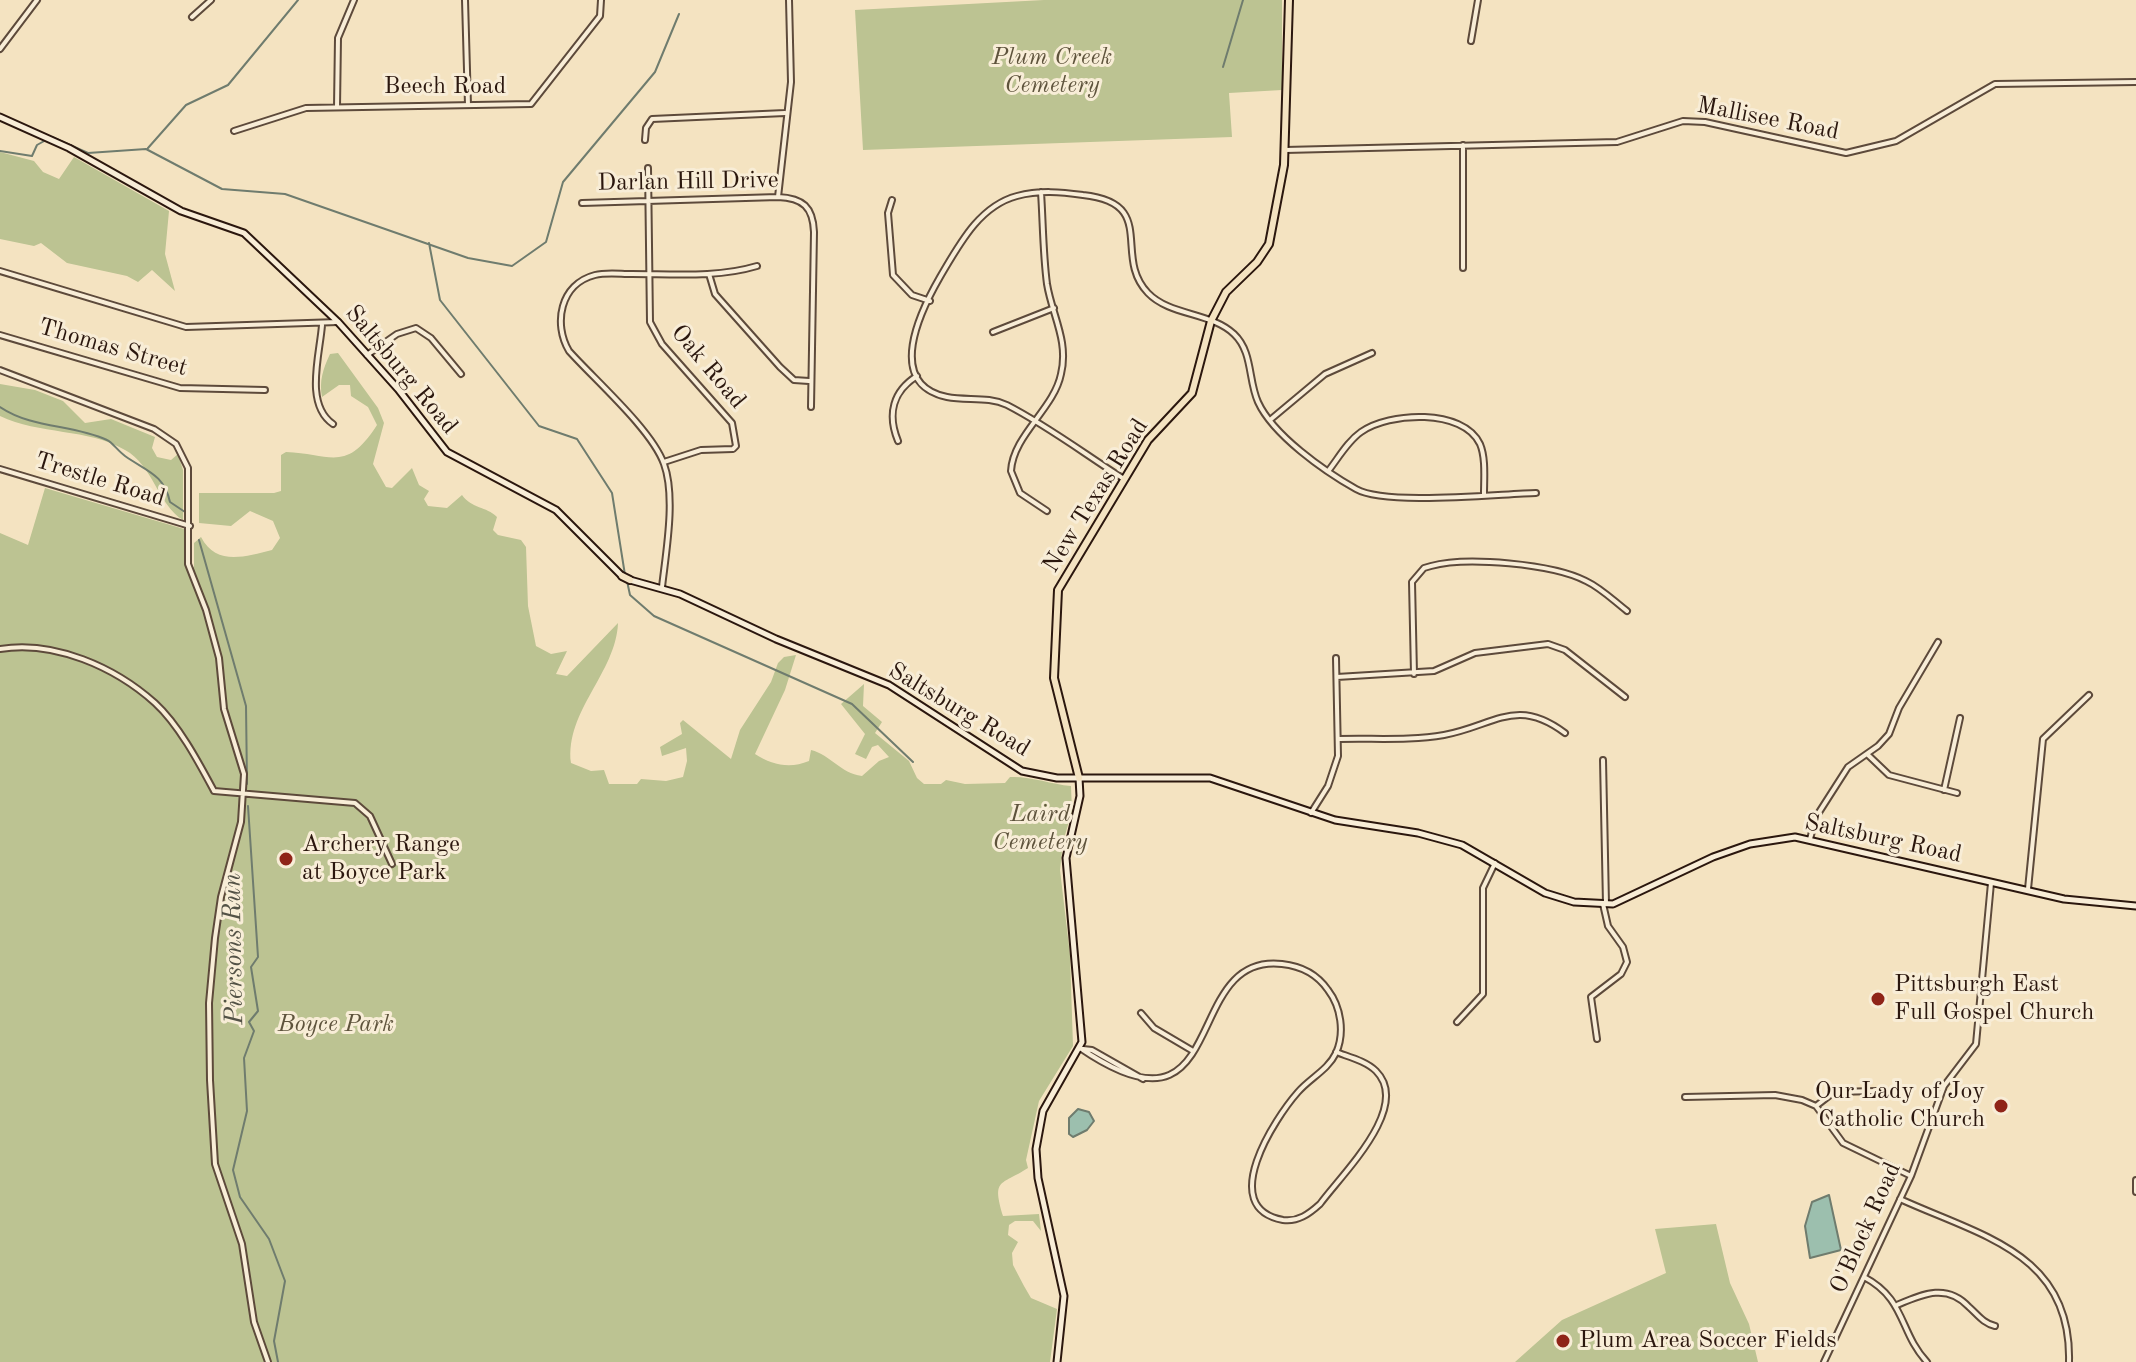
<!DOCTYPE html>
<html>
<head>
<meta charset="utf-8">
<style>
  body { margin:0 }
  canvas { display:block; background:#f4e3c1 }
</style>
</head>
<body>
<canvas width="2136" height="1362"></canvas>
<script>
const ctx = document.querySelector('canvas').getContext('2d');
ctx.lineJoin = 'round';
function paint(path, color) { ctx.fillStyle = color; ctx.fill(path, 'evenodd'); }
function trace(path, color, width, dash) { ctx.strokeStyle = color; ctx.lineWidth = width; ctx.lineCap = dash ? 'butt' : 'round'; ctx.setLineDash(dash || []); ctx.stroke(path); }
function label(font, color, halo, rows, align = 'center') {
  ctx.font = font + ' "Old Standard TT",serif'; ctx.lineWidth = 6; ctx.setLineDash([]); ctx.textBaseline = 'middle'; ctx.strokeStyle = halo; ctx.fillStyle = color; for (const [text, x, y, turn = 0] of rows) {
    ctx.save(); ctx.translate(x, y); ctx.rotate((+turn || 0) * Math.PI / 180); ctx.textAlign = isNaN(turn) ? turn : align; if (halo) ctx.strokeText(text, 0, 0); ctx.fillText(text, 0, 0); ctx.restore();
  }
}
paint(new Path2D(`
  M1044,0H1282V90L1229,93L1232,137L863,150L855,10Z
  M0,152L34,161L43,172L59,179L74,157L169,211L165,254L175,291L152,270L138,282L127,276L67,263L41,243L34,246L0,239Z
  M338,353L378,408L384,423L373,464L386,487L392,488L412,468L419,485L429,491L424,499L428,506L447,508L462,495C472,509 486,506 497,517L493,530L498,535L521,540L526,547L528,606L536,646L551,654L567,651L556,674L567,676L618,623C616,673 565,711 571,763L591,771L604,770L609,784H637L641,779L666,781L683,777L687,761L686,748L662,756L660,747L682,734L680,723L683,720L731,759L740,730L771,682L778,663L784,657L796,655L785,690L755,754C772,765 790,769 809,761L811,750C831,755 840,773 862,776L879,761L889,757L878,745L872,747L866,759L855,754L865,734L841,704L864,684L863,706L882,722L875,733L909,761L917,778L924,784H941L946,780L965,784L1005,783L1010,777C1031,776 1050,784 1071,786L1072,811L1063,842L1060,870L1070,955L1073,1046L1039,1101L1026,1160L1028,1168C1000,1186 992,1178 1003,1216L1039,1214L1041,1231L1033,1221H1015L1009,1225L1008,1235L1018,1242L1012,1253L1013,1265L1024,1286L1031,1298L1057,1309L1050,1362H0V533L28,545L45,488L184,529L187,570L194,567V543L201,537C216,566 244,557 272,550L280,538L273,521L250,511L231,526L199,523V493H274L281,491V455L286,452C332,454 346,473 377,425L368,407L351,396L350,385H339L322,397C319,381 323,369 330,354Z
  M0,384L35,390L63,401L85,423L111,419L155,437L152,448L157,457L171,460L178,454L183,470V520C158,505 153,465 125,450C88,428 39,435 0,416Z
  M1716,1224L1730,1283L1749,1324L1758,1362H1515L1562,1320L1666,1273L1655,1229Z`), '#bcc392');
const water = new Path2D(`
  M1078,1109L1089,1112L1094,1121L1087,1130L1073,1137L1069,1134V1118Z
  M1829,1195L1841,1250L1810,1258L1805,1226L1812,1202Z`);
paint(water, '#9cbfae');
trace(water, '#6f7c6e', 2);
trace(new Path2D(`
  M1223,67L1243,0
  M52,137L88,153L146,149L222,189L285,194L468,258L512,266L546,242L563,182L655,72L679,14
  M148,148L186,105L228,85L298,0
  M0,151L32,156L37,145L46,140
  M429,243L440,300L539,426L577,439L612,493L625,575
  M0,407C33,429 72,424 107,440C112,442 118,451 125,456C146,471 164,474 170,502L185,512
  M199,540L246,706L247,784
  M627,581L630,595L654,616L852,704L913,762
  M248,806L258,957L251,967L258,1011L249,1022L254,1031L244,1058L247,1111L233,1170L240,1197L269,1239L285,1281L274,1341L278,1362`), '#6f7c6e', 2);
const minor = new Path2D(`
  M465,0L468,105
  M192,17L211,0
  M1471,41L1478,0
  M337,107L338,38L354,0
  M234,131L306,108L531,104L600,16L601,0
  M645,140L646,128L652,119L785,113
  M1285,150L1617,142L1683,121L1705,122L1846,153L1896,141L1995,84L2136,82
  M648,168L650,322L662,344L732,423L736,446L733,449L701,450L664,462
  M1041,192C1043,222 1043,254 1047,284C1052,315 1069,341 1061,374C1054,409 1013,435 1011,471L1020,493L1047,511
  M778,197L791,82L789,0
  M892,200L888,213L893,275L912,295L930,301
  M582,203L778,197C803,198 813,207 814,232L811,407
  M1463,268V145
  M0,271L186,327L338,322
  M709,274L715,294L780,367L794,380L809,381
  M322,325C320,354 304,404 333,424
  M993,332L1054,308
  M0,335L180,388L265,390
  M367,355L397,334L416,328L431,338L461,374
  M1270,420L1325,374L1372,353
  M898,441C887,414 893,391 917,376
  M0,469L190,526
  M1329,470C1339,457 1348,441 1361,432C1389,412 1463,408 1480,444C1486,458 1484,479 1484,494
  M1124,479C1086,455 1048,426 1007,405C988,396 967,401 947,397C884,384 921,310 940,277C959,245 979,206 1017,196C1040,190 1061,192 1083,195C1159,203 1112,256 1148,293C1170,316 1211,312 1234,334C1253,352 1248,380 1258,402C1273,435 1324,471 1356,489C1386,506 1497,494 1536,493
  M662,587C666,552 676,497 664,464C652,430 595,380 569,351C553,324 560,284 595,275C606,272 620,274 632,274C673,274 717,278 757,266
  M1414,674L1412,582L1424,568L1431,566C1466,556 1553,564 1586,581C1601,588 1614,601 1627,611
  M1337,677L1434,671L1475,653L1548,644L1565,650L1625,697
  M1339,739C1373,738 1411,741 1444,735C1494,726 1516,696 1565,733
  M1867,754L1889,775L1957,793
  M1603,760L1606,904
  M1944,790L1960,718
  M1311,813L1328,786L1338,756L1336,658
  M1810,839L1816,817L1848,767L1878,746L1889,734L1899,708L1938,642
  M2028,889L2043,739L2089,695
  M1141,1013L1154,1028L1193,1051
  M1457,1022L1483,994V888L1495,863
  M1597,1039L1591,997L1621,974L1627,962L1623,947L1608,926L1603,904
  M1080,1048C1233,1153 1179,952 1282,964C1301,966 1317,974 1328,990C1341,1007 1345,1033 1336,1053C1328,1070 1310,1078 1298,1092C1275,1118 1216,1208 1283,1220C1298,1222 1309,1214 1320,1204C1342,1174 1412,1107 1376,1071C1366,1061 1349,1057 1336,1052
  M1083,1049L1092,1050L1143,1079
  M1685,1097L1775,1095L1802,1100L1816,1106L1843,1143L1911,1176
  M1816,1106L1834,1092L1877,1091
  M2136,1180V1192
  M1900,1199C1981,1236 2072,1253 2069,1362
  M1864,1277C1906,1299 1899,1332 1927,1362
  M1897,1305C1923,1294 1947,1283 1969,1307C1978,1315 1983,1323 1995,1326
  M1824,1362L1911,1176L1944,1086L1976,1044L1991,883`);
const tertiary = new Path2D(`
  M0,49L37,0
  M0,370L154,429L176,444L188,468V564L206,610L219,658L224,709L244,774L241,822L221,897L215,938L209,1003L210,1080L215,1164L242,1244L254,1322L268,1362
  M0,649C54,640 115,667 155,703C179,725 199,763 214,791L355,803L370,816L392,864`);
const secondary = new Path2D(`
  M0,117L69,148L181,211L244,233L338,322L398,389L447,452L556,510L622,576
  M630,580L680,594L776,639L889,685L1022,771L1057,778H1210L1335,820L1418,833L1462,845L1545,893L1574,902L1613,904L1713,857L1750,844L1795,837L2064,899L2136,906
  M1057,1362L1064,1296L1038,1178L1036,1149L1043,1111L1082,1042L1066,858L1080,796L1079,778`);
const primary = new Path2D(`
  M622,576L630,580
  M1079,778L1054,678L1058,590L1148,440L1192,393L1211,321L1226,292L1257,262L1269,244L1284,165L1289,0`);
trace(minor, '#5d4a3b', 8);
trace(tertiary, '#5d4a3b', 8);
trace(secondary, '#2b170e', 9);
trace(primary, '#2b170e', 10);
trace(minor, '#f8edd7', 4);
trace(tertiary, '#f8edd7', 4);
trace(secondary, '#f8edd7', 5);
trace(primary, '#f4e3c1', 6);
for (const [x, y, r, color] of [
  [286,859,8,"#8f2418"],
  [1878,999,8,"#8f2418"],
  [2001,1106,8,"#8f2418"],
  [1563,1341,8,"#8f2418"]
]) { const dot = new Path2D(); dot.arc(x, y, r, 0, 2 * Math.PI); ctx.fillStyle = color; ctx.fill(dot); trace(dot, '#f8edd7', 3); }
label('italic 24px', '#5e533c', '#f8edd7', [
  ["Plum Creek",1052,58],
  ["Cemetery",1052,86],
  ["Laird",1040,815],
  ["Cemetery",1040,843],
  ["Boyce Park",336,1025]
]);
label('24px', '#2b170e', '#f8edd7', [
  ["Beech Road",445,87],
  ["Mallisee Road",1768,119,11],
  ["Darlan Hill Drive",688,182,-1],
  ["Thomas Street",113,348,16],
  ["Oak Road",708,367,50],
  ["Saltsburg Road",401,370,50],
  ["Trestle Road",100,480,17],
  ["New Texas Road",1096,496,-58],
  ["Saltsburg Road",959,710,31],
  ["Saltsburg Road",1883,839,12],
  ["O'Block Road",1866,1228,-66]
]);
label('24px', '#2b170e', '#f8edd7', [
  ["Archery Range",302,845],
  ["at Boyce Park",302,873],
  ["Pittsburgh East",1894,985],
  ["Full Gospel Church",1894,1013],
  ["Our Lady of Joy",1985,1092,"right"],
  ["Catholic Church",1985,1120,"right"],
  ["Plum Area Soccer Fields",1579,1341]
], 'left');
label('italic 26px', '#535246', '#f8edd7', [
  ["Piersons Run",234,949,-91]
]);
</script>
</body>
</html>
